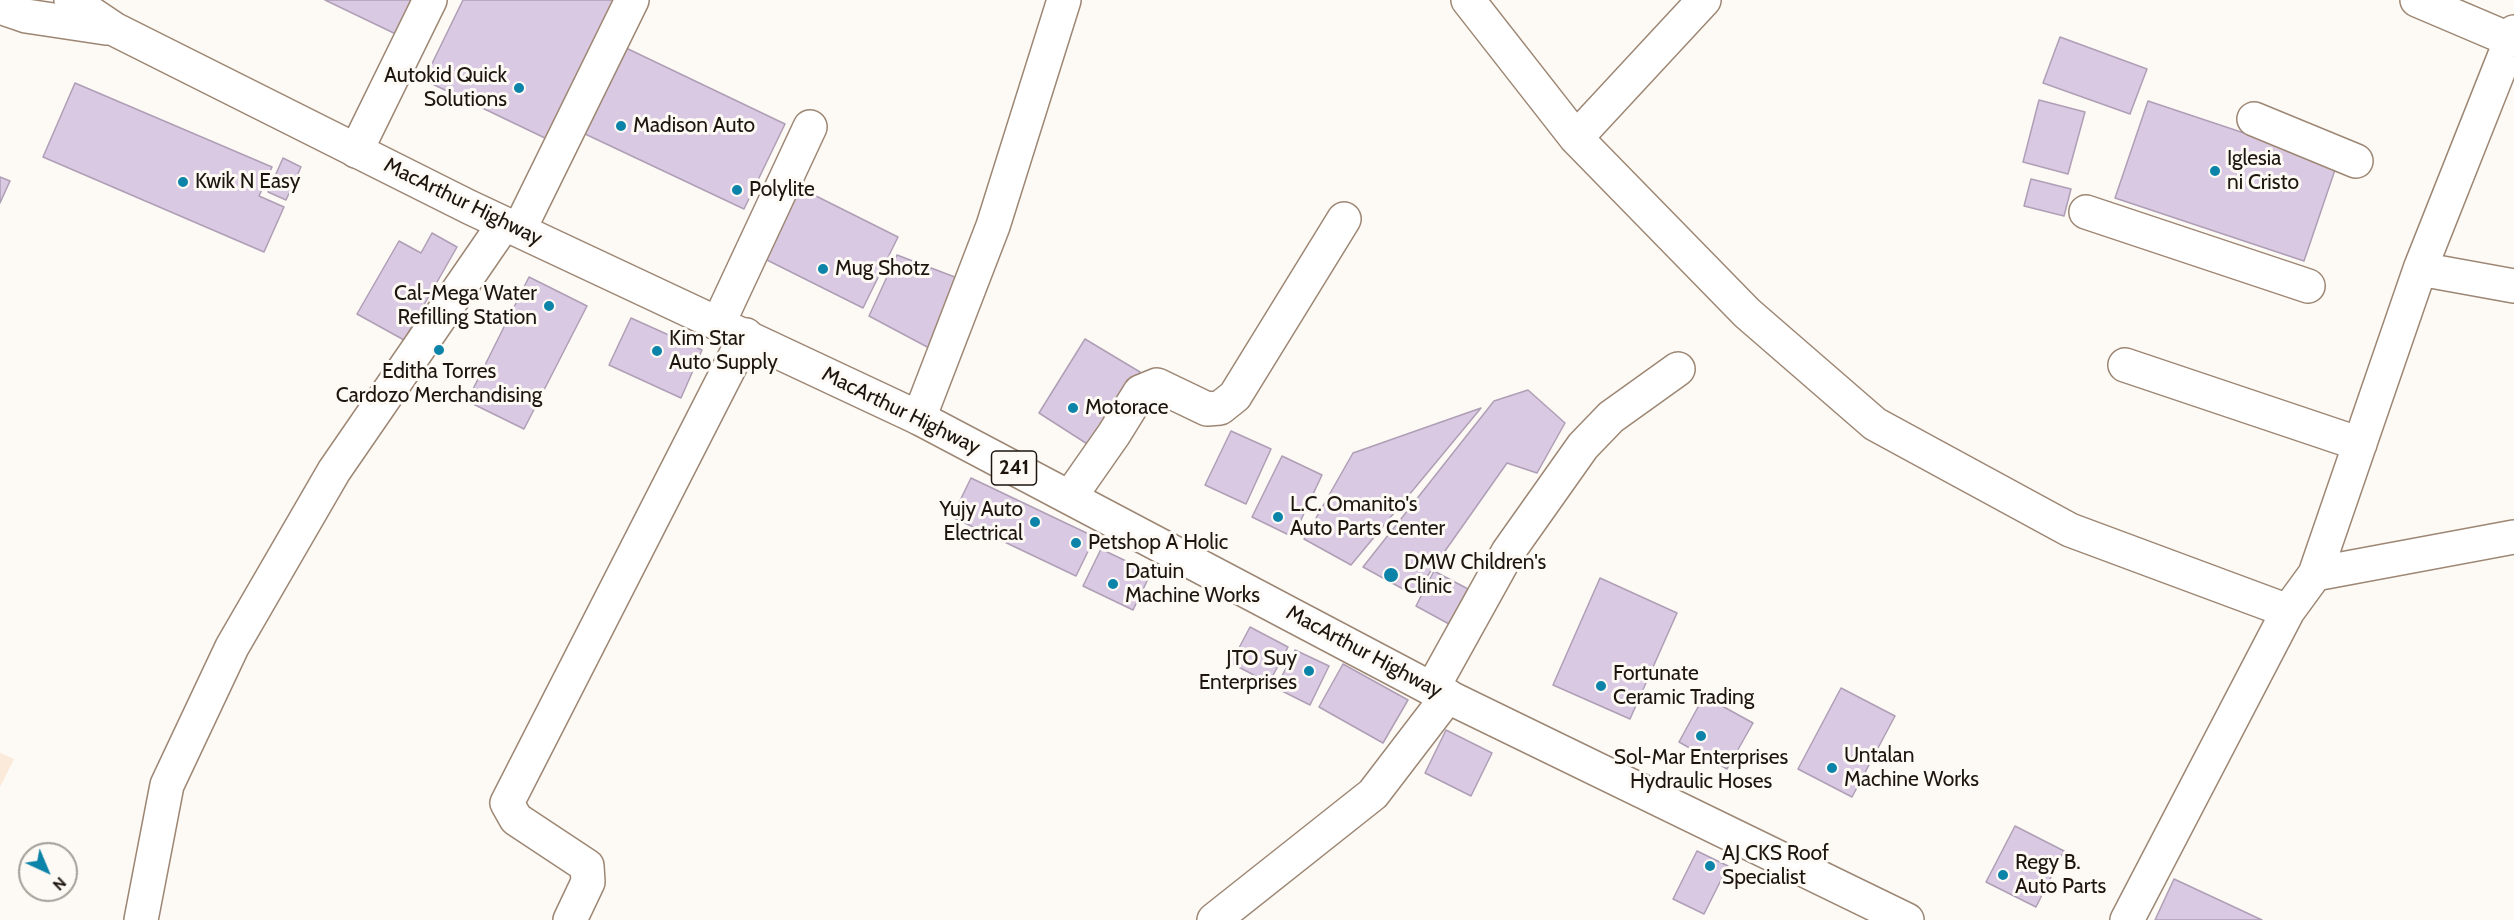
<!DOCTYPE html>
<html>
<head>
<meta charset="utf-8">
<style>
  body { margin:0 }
  #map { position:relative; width:2514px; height:920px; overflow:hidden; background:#fdf9f4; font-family:Cabin,sans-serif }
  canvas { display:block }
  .north { position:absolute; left:18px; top:842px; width:60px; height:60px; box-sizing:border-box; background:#fdf9f4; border:2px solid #a39e98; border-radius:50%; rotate:136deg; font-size:16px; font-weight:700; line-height:24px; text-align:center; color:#1d150e }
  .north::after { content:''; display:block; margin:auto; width:21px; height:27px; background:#0c83a8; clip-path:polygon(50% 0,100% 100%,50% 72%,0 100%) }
</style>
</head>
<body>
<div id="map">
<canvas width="2514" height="920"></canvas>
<div class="north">N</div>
</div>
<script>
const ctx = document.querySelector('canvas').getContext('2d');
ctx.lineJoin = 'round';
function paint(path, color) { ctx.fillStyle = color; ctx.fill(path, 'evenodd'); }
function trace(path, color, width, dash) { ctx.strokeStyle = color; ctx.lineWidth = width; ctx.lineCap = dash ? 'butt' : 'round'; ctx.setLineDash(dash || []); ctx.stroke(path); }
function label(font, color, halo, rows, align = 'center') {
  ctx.font = font + ' Cabin,sans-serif'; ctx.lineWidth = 6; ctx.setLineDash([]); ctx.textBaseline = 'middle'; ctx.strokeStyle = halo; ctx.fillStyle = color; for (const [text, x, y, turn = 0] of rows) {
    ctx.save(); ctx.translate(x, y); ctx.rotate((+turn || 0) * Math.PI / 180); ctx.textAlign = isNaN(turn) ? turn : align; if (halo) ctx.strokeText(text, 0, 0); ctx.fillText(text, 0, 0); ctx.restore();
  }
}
paint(new Path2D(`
  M0,753L14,759L0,787Z`), '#fbe9d9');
const building = new Path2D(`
  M325,0H421L402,37Z
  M463,0H615L547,139L424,80Z
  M2060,37L2147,69L2130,114L2043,83Z
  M624,47L785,124L744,209L583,133Z
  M75,83L272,167L259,196L284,207L264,252L43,157Z
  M2039,100L2085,112L2068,174L2023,162Z
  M2148,101L2337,164L2304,261L2115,198Z
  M283,158L301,167L286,200L268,192Z
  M0,177L10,181L0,203Z
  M2031,179L2071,189L2064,216L2024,206Z
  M798,187L898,237L863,308L763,258Z
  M432,233L457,247L404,340L357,314L399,241L421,253Z
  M897,255L960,279L931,349L869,316Z
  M529,277L587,306L524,429L467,401Z
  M631,318L702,350L681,398L609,365Z
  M1085,339L1140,372L1092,447L1039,413Z
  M1528,390L1565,423L1537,473L1507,463L1414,595L1363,567L1494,401Z
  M1481,408L1351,565L1304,539L1353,453Z
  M1231,431L1271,449L1246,504L1205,485Z
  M1282,456L1322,475L1293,537L1252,517Z
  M971,478L1095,537L1076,576L952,517Z
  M1101,549L1151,573L1133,610L1083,586Z
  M1434,571L1468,589L1449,624L1416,606Z
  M1600,578L1677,613L1630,719L1553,685Z
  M1250,627L1288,647L1269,683L1231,663Z
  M1295,650L1329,666L1310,705L1276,688Z
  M1343,664L1408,700L1383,743L1319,707Z
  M1841,688L1895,716L1852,797L1798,769Z
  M1704,696L1753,723L1727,769L1679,742Z
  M1446,730L1492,753L1471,796L1425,773Z
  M2015,826L2064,851L2036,907L1986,882Z
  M1697,851L1728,866L1704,914L1673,899Z
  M2174,879L2262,920H2155Z`);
paint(building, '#dac9e2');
trace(building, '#af9fb6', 1.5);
const minor = new Path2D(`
  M1468,0L1576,138L1747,313L1875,424L2070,530L2288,611
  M2417,0L2511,40
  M2254,119L2356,161
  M1576,138L1704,0
  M356,151L430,0
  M2086,212L2308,286
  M519,230L632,0
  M2420,269L2514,286
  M719,322L810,127
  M2125,365L2360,444
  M919,418L993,226L1064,0
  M1070,497L1114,434L1140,392L1157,385L1207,409L1220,408L1235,396L1344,219
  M2315,574L2514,537
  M1432,689L1508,552L1583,446L1611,417L1678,369
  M141,920L167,785L232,647L334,471L504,224
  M570,920L588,882L587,866L516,819L507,803L746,335
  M1214,920L1373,794L1448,696
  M2127,920L2288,611L2315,574L2420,269L2514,32`);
const major = new Path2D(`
  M71,0L114,29L469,207L919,418L1432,689L1907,920
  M0,7L26,16L106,28`);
trace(minor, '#9d8774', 36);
trace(major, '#9d8774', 36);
trace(minor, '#fff', 33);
trace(major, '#fff', 33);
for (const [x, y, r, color] of [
  [519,88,6,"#0c83a8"],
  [621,126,6,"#0c83a8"],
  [2215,171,6,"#0c83a8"],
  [183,182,6,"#0c83a8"],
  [737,190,6,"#0c83a8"],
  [823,269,6,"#0c83a8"],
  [549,306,6,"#0c83a8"],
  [439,350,6,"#0c83a8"],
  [657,351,6,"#0c83a8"],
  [1073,408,6,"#0c83a8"],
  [1278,517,6,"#0c83a8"],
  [1035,522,6,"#0c83a8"],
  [1076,543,6,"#0c83a8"],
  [1391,575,8,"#0c83a8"],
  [1113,584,6,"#0c83a8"],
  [1309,671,6,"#0c83a8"],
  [1601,686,6,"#0c83a8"],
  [1701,736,6,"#0c83a8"],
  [1832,768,6,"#0c83a8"],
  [1710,866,6,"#0c83a8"],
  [2003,875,6,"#0c83a8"]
]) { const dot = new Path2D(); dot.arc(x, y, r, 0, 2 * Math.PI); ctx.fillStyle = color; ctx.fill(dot); trace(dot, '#fdf9f4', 2); }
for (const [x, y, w] of [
  [1014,468,45]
]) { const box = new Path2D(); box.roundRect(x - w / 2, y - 17, w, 34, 4.5); ctx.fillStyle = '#fdf9f4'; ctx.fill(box); trace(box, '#1d150e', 1.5); }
label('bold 20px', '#1d150e', null, [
  ["241",1014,468]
]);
label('21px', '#1d150e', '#fdf9f4', [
  ["Autokid Quick",507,76,"right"],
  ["Solutions",507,100,"right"],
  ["Madison Auto",633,126],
  ["Iglesia",2227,159],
  ["ni Cristo",2227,183],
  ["Kwik N Easy",195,182],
  ["Polylite",749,190],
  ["Mug Shotz",835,269],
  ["Cal-Mega Water",537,294,"right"],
  ["Refilling Station",537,318,"right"],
  ["Kim Star",669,339],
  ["Auto Supply",669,363],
  ["Editha Torres",439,372,"center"],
  ["Cardozo Merchandising",439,396,"center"],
  ["Motorace",1085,408],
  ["L.C. Omanito's",1290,505],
  ["Auto Parts Center",1290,529],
  ["Yujy Auto",1023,510,"right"],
  ["Electrical",1023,534,"right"],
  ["Petshop A Holic",1088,543],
  ["DMW Children's",1404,563],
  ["Clinic",1404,587],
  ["Datuin",1125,572],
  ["Machine Works",1125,596],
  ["JTO Suy",1297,659,"right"],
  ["Enterprises",1297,683,"right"],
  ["Fortunate",1613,674],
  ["Ceramic Trading",1613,698],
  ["Untalan",1844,756],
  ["Machine Works",1844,780],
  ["Sol-Mar Enterprises",1701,758,"center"],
  ["Hydraulic Hoses",1701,782,"center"],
  ["AJ CKS Roof",1722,854],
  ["Specialist",1722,878],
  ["Regy B.",2015,863],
  ["Auto Parts",2015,887]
], 'left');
label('21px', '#1d150e', '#fdf9f4', [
  ["MacArthur Highway",463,202,26],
  ["MacArthur Highway",901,411,26],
  ["MacArthur Highway",1364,652,28]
]);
</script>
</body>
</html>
